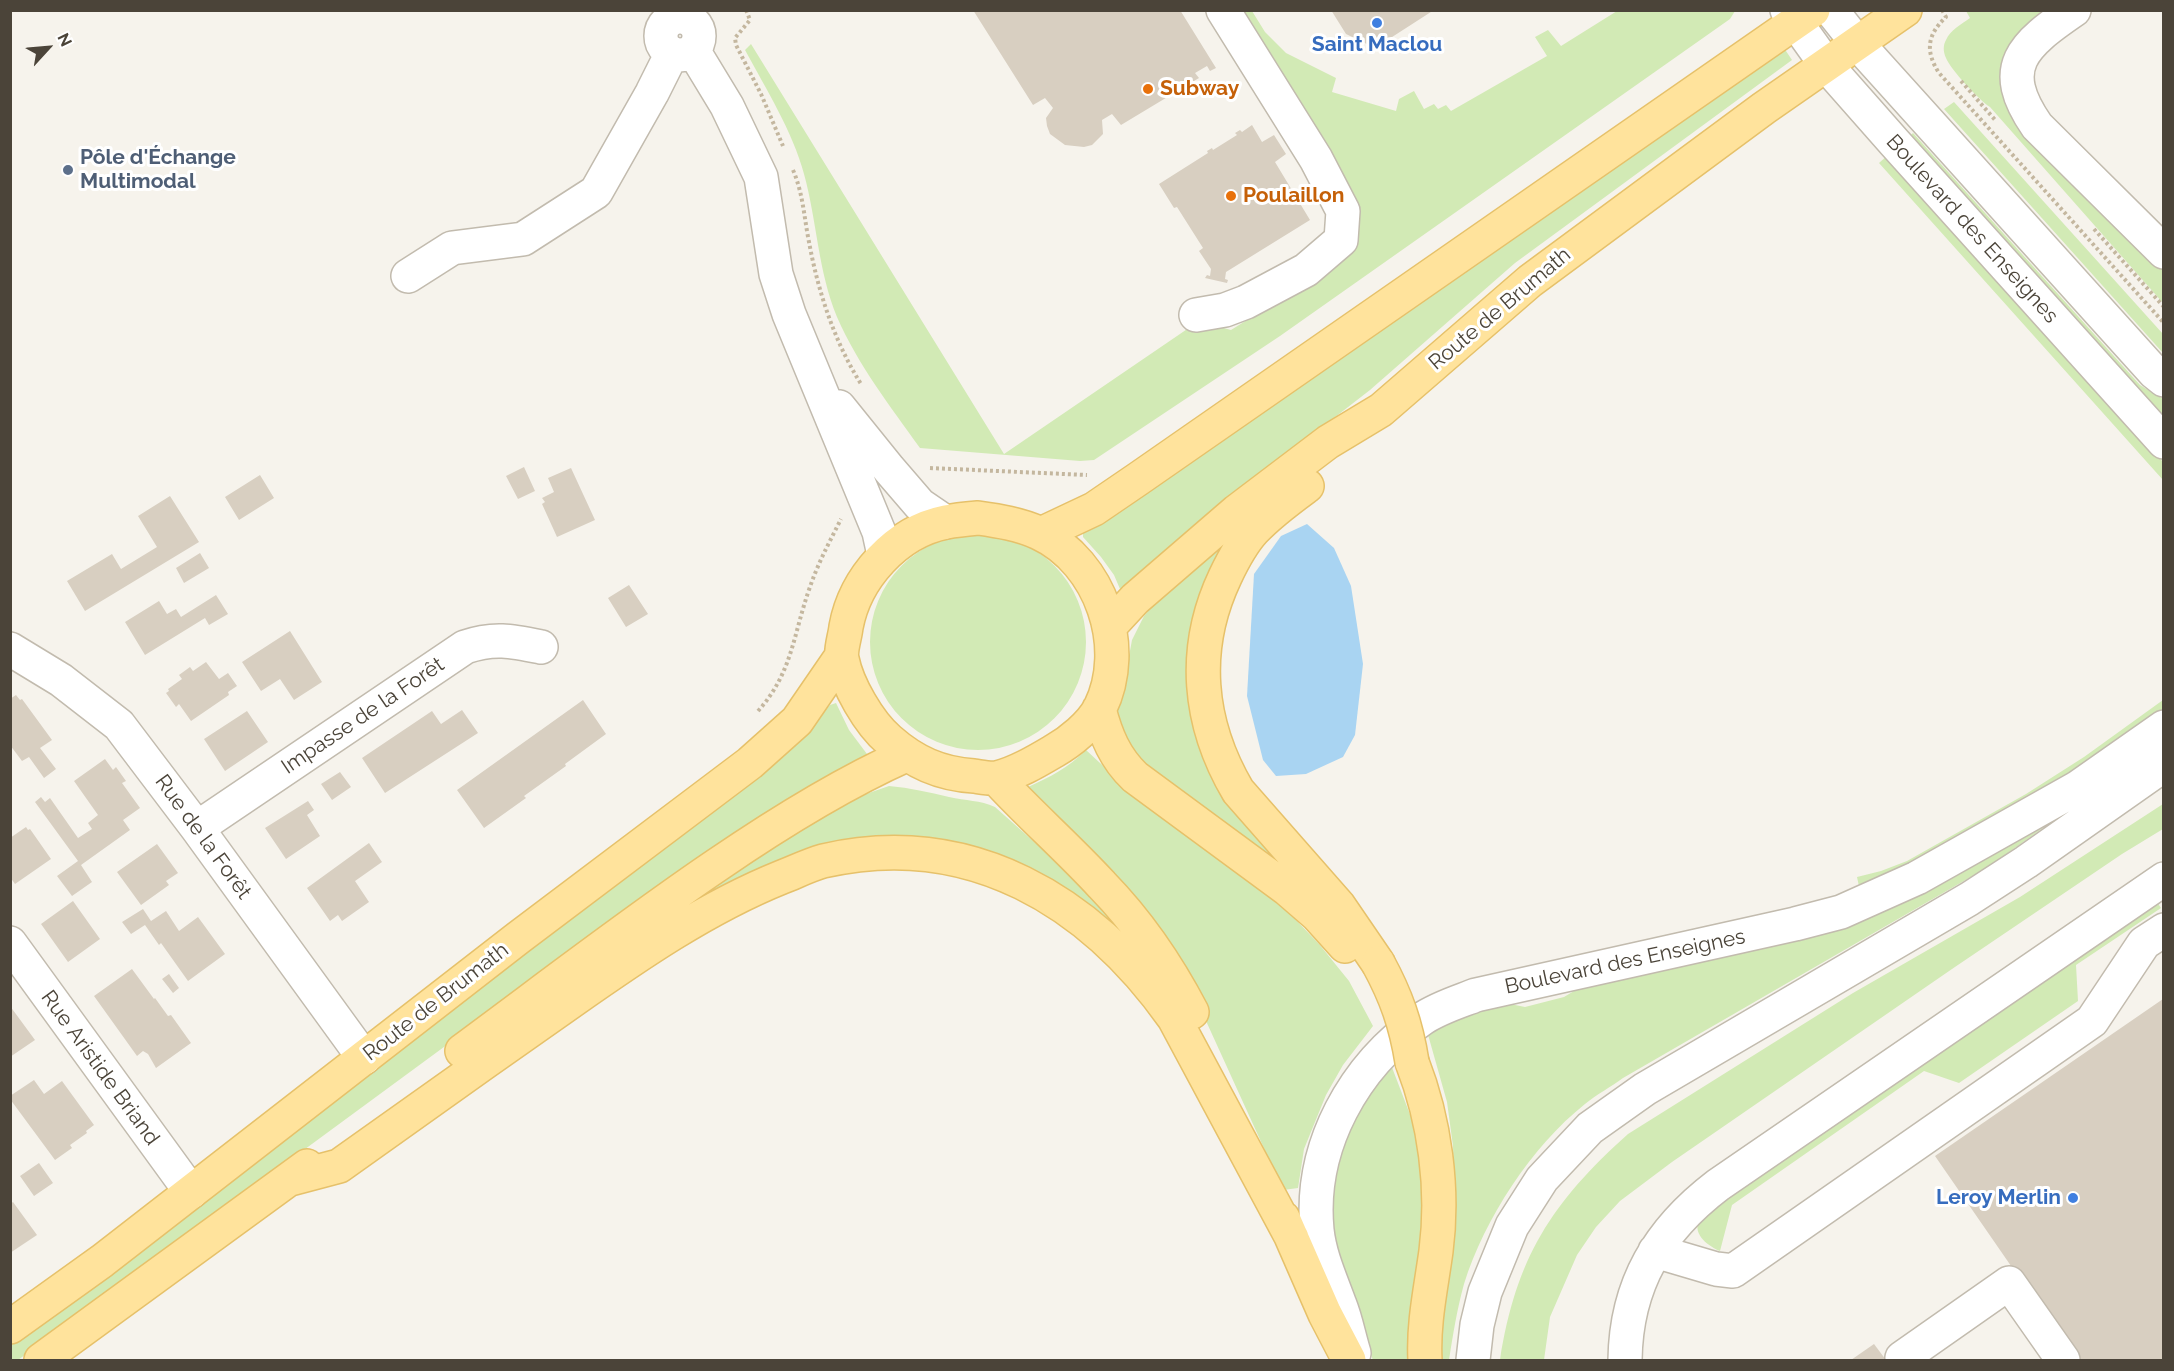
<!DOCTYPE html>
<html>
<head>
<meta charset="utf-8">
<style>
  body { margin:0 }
  #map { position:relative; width:2174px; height:1371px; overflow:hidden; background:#f6f3ec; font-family:Raleway,sans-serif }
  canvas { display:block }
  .frame { position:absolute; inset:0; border:12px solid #4b4439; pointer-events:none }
  .north { position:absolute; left:18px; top:18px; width:60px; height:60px; -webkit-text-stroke:4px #fff; paint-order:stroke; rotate:64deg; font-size:16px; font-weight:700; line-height:24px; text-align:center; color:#4b4439 }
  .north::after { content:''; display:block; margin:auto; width:21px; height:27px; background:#4b4439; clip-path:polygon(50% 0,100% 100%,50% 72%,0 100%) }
</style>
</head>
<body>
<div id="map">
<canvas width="2174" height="1371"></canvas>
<div class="frame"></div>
<div class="north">N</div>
</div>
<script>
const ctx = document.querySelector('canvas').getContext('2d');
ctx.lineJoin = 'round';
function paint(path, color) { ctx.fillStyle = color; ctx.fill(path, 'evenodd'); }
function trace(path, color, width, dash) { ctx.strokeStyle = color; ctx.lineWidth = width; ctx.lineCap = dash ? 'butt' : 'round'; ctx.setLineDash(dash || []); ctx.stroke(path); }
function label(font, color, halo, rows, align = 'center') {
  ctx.font = font + ' Raleway,sans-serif'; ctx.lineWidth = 6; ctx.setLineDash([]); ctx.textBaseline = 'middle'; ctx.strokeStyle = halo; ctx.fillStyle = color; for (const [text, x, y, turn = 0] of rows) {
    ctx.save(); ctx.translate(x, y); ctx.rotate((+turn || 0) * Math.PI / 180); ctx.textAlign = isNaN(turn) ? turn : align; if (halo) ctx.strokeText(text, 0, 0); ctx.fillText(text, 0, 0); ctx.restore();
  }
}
paint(new Path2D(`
  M1236,11H1252L1265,32L1286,53L1336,78L1332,92L1396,111L1399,99L1414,91L1424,109L1434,104L1438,109L1446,105L1451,111L1547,56L1535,37L1548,30L1561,46L1617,11H1735L1730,19L1280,336L1094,460L1080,461L920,448C890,406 858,365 837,317C818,271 817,221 804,174C793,132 766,89 745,50L751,44L1004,454L1199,321L1231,330L1334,266L1359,211L1355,196Z
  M1966,11H2049L2009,53L2071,177L2163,270V303L1990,107C1979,100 1951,70 1946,58C1943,52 1943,45 1946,40C1950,30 1962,24 1970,18Z
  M1784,48L1792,60L1515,263L1370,390L1214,511L1123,591L1120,589L1114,575L1101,557L1083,537V532Z
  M1954,102L2163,334V353L1944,109Z
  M1913,133L2140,385L2163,399V422L1909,137Z
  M1888,155L2163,462V480L1879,163Z
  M870 642a108 108 0 1 1 216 0a108 108 0 1 1-216 0Z
  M1226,539L1193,662L1289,864L1284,871L1139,765L1112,718L1127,667L1132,640L1144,616L1157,600Z
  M2163,700V717L2091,768L1860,891L1857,877L1881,871L1907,861L2026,794L2084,757Z
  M836,703L849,730L867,754L866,758L463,1033L18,1360H11L10,1345C125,1264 235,1177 346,1092C501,972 656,852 809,729L830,705Z
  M2163,743L1988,867L1623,1078C1611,1087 1597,1094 1585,1104C1531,1147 1485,1218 1464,1284C1457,1309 1453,1335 1449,1360H1440L1439,1324L1454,1192L1453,1146L1447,1102L1425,1024L1490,1000L1525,1007L1564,997L1594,979L1823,928Z
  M1086,750L1141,801L1264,892L1295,919L1319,944L1349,981L1373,1026L1343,1065L1326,1095L1304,1149L1298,1188L1283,1190L1196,999L1026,796L1028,787C1050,777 1068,768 1086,750Z
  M889,786C910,788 929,792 949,797C966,801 980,800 995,807L1068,872L1114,922L1129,944L923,841L658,925L806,826L863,795Z
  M2163,804V829L2122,854L1952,969L1672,1162L1620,1201L1596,1227L1577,1255L1550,1317L1544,1360H1500C1516,1258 1551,1203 1628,1134L1853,993L2020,897Z
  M2157,902L2161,908L2076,965L2078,1001L1959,1083L1924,1071L1732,1205L1720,1251C1710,1247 1692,1235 1699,1221C1702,1216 1710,1211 1714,1207Z
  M1388,1057L1419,1138L1427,1188L1413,1360H1373L1351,1309L1330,1250L1333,1161Z`), '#d2eab5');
paint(new Path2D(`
  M1307,524L1334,548L1351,586L1363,664L1355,735L1343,757L1306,774L1276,776L1263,760L1247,696L1254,574L1281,536Z`), '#a9d4f2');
paint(new Path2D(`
  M973,10H1180L1216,68L1210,71L1207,66L1195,73L1199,78L1121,125L1112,114L1102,120L1103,134L1092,145L1084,147L1065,145L1050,134L1047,126L1046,118L1053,108L1045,98L1033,105Z
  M1331,10H1434L1375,48L1346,34Z
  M1252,125L1262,142L1274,135L1286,154L1275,162L1310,220L1226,272L1225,279L1228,280L1227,283L1205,278L1207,275L1210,276L1211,269L1199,251L1203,248L1177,207L1174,208L1159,184L1208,153L1207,151L1212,148L1213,150L1237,135L1235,133L1240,130L1242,132Z
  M524,467L535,491L518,499L506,476Z
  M571,468L595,520L557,537L542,504L545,502L542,498L554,492L548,478Z
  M260,475L274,498L239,520L225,497Z
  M170,496L199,542L85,611L67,581L112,554L121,569L157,547L138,516Z
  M200,553L209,568L184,583L176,568Z
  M629,585L648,614L626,627L608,598Z
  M216,595L228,614L209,625L205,618L145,655L125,622L159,601L167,614L176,609L181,617Z
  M290,631L322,682L294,700L280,679L261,691L242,662Z
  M206,662L219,679L228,673L237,686L228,692L229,695L191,721L179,704L176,707L166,693L169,691L168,689L182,679L179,675L190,667L193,671Z
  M16,695L20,700L22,699L52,740L40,748L56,769L44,778L29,757L22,761L10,745V699Z
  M583,700L606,734L565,764L566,766L524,796L526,798L484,828L457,790Z
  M462,710L478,733L385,793L362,758L432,711L441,724Z
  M247,711L268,742L225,771L204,739Z
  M105,759L113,770L116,767L126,781L122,783L140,808L123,820L130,830L81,865L92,882L72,896L57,876L78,861L35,802L41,797L45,802L50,798L78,838L92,829L88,823L98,815L74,781Z
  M340,772L351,787L332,800L321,784Z
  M308,801L314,810L307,815L320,836L286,859L265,828Z
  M26,827L28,830L30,829L51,859L15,884L10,877V838Z
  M369,843L382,862L355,881L369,902L342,921L338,915L330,921L307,888Z
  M157,844L178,873L166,881L169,885L141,905L117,872Z
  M73,901L100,939L68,962L41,924Z
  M143,909L151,921L166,911L179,931L198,917L225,954L188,981L161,943L159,945L145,925L131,934L122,922Z
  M132,969L154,999L155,998L168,1016L171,1015L191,1043L156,1068L148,1054L143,1051L137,1056L94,996Z
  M169,974L179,988L173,993L162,979Z
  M2163,999V1360H2076L1935,1156Z
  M10,1006L35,1040L10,1057Z
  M34,1080L44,1094L62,1081L94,1125L86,1131L87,1133L70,1145L72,1148L55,1160L10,1099V1096Z
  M39,1163L53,1183L34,1196L20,1176Z
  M13,1202L37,1235L10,1253V1204Z
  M1874,1344L1886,1360H1851Z`), '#d8cfc1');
const minor = new Path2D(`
  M1787,10L1827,66L1894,142L2164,442
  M1831,10L1858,44L2154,372L2164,380
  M2074,10C2023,45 1996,67 2037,126L2164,252
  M661 36a19 19 0 1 1 38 0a19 19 0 1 1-38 0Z
  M693,50L727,106L761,177L776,274L789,314L879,532L884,555
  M408,276L452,248L523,239L596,192L652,93L672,53
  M1196,315L1225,310L1246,302L1306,270L1341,240L1343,211L1316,159L1223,10
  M839,407L889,469L920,505L945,522
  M10,649L61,680L119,725L197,828L364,1058
  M197,828L465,647C494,637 512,641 541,647
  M10,943L191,1192
  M1655,1251L1716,1269L1733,1271L2092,1021L2144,943L2164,930
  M1354,1353C1349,1337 1346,1320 1340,1305C1331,1280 1320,1257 1317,1230C1309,1146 1354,1066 1422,1019C1438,1008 1458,1002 1476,995L1795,924L1841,912L1917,878L2077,788L2164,727
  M1473,1360L1477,1325L1485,1292L1512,1226L1542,1179L1590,1128L1645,1089L1969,899L2026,862L2164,765
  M1625,1360C1626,1284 1659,1230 1718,1185L2164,879
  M1903,1360L1902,1358L2009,1283L2063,1360`);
const major = new Path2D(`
  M1307,486C1288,500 1270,513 1254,530C1242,543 1233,560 1225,577C1191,649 1198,723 1238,791L1339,906L1378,963
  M978,518C999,521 1019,524 1039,533C1101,562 1130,647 1100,708C1091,725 1070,742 1054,751C1037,761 1017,773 997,778C990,779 981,777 974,776C940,774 914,762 889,740C869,723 847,685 842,659C840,650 845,637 846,627C855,578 896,532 946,522C956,520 967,519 978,518Z
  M1041,534L1094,509L1138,479L1813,10
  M1110,626L1135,599L1237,511L1328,442L1381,410L1530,281L1764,108L1905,10
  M1099,709C1106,736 1115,758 1135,777L1287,889L1317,915L1345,946
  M996,778C1030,815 1068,848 1102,885C1138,922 1168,966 1192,1012
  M462,1051C546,989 630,924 717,865C777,824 839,785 906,755
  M1412,1062C1435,1121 1444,1189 1436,1251C1431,1288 1423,1323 1425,1360
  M290,1179L339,1166C416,1111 492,1057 569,1003C636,956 705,908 782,877C795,872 809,865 823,861C970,827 1091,901 1174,1018L1292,1238
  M1283,1218L1325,1314L1349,1360
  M10,1327L102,1261L518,938L750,763L797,721L841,657
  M41,1360L307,1166`);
trace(minor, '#c2bbae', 36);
trace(major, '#e6c16a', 36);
trace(new Path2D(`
  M746,10L750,20L735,38L736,45L761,94L783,146
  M1942,10L1946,17C1927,35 1925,51 1939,73L2164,323
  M1961,81L1996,121
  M793,170C803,193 804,217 809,242C818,291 834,341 861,384
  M2094,229L2164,307
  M930,468L1087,475
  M758,711C793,672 793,634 810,587C818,563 830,541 841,519`), '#c4b79f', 4, [3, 3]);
trace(minor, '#fff', 33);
trace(major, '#ffe39c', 33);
const majorBridge = new Path2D(`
  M1378,963C1396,996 1406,1024 1412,1062`);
trace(majorBridge, '#e6c16a', 36, []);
trace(majorBridge, '#ffe39c', 33);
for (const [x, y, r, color] of [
  [1377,23,6,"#3f7fe0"],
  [1148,89,6,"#e8710a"],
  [68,170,6,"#5c6f8a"],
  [1231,196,6,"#e8710a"],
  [2073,1198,6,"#3f7fe0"]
]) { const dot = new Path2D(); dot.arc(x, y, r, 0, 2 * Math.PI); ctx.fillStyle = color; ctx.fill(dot); trace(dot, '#fff', 2); }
label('bold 21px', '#366cbe', '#fff', [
  ["Saint Maclou",1377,45],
  ["Leroy Merlin",2061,1198,"right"]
]);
label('bold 21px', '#c56008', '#fff', [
  ["Subway",1160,89],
  ["Poulaillon",1243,196]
], 'left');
label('bold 21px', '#4e5e75', '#fff', [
  ["Pôle d'Échange",80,158],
  ["Multimodal",80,182]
], 'left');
label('21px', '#4b4439', '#fff', [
  ["Boulevard des Enseignes",1972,229,48],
  ["Route de Brumath",1500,309,-40],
  ["Impasse de la Forêt",363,716,-34],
  ["Rue de la Forêt",203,837,54],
  ["Boulevard des Enseignes",1625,962,-12],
  ["Route de Brumath",436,1002,-38],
  ["Rue Aristide Briand",100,1068,54]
]);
</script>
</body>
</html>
